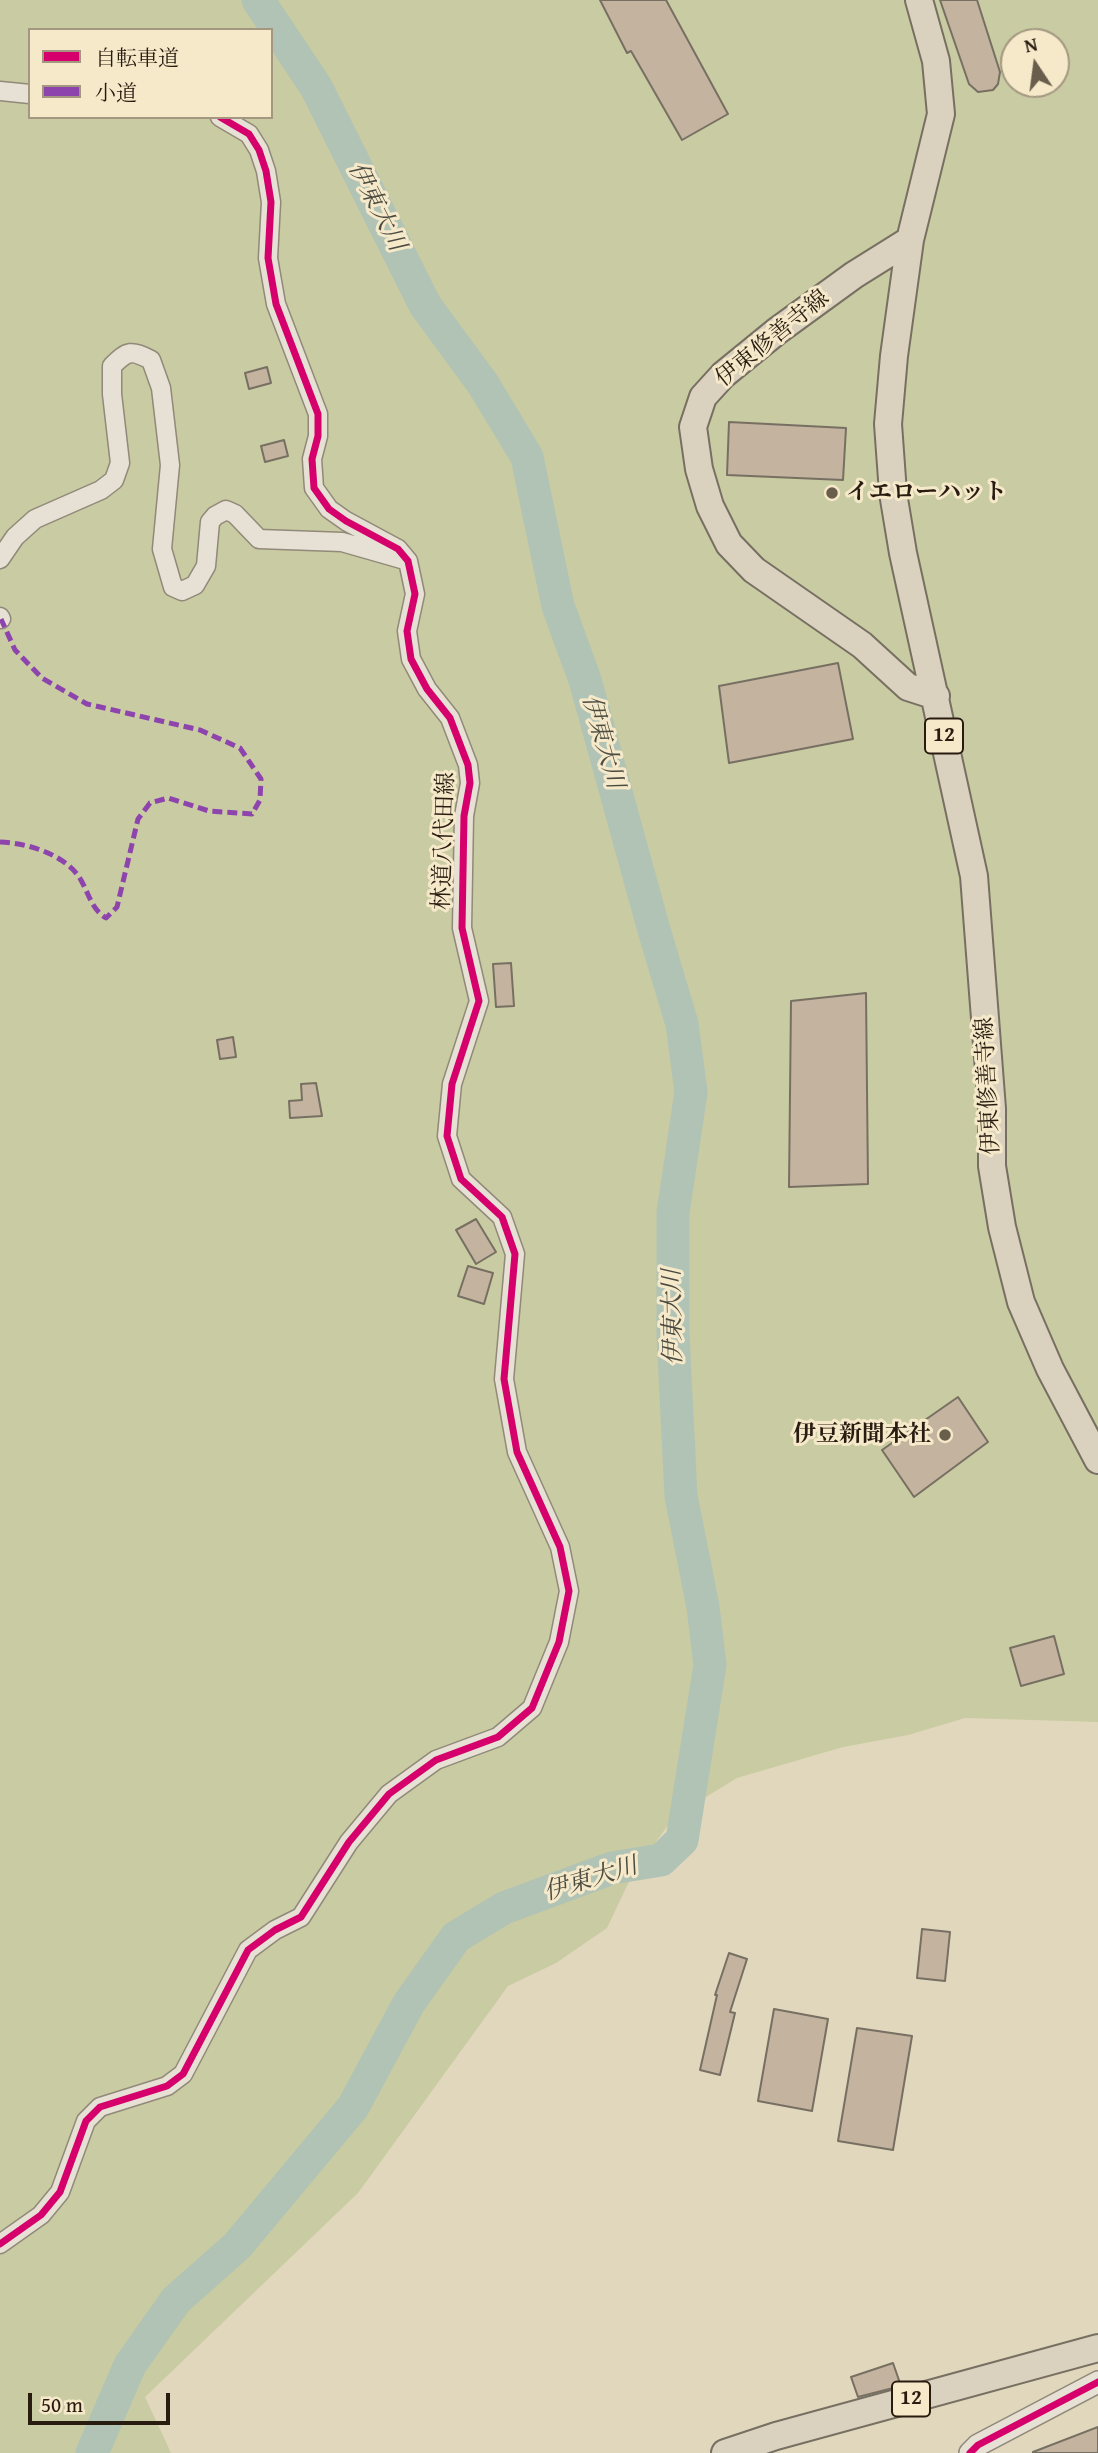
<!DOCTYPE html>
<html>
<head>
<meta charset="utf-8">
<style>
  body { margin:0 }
  #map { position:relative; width:1098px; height:2453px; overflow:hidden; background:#e1d7bc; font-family:"Gentium Book Plus","Noto Serif JP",serif }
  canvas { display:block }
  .legend { position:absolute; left:28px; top:28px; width:245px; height:91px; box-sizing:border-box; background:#f5e9ca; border:2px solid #a39780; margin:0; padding:9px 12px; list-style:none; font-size:21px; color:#281b10 }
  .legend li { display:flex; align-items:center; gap:14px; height:35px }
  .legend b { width:35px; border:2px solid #a39780 }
  .north { position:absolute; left:1000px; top:28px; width:70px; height:70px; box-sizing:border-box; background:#f5e9ca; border:2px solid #a39780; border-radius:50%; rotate:347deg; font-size:19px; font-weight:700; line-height:28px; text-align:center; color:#281b10 }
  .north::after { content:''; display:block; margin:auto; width:24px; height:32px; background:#695d4c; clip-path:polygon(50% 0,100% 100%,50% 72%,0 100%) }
  .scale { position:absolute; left:28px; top:2393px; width:142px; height:32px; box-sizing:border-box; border:4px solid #281b10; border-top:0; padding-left:9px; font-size:21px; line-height:24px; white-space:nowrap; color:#281b10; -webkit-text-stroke:5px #f5e9ca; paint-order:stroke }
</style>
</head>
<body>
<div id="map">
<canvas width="1098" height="2453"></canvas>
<ul class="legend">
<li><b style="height:9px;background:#d6006c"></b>自転車道</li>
<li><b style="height:9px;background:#8e44ad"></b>小道</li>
</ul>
<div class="north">N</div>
<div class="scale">50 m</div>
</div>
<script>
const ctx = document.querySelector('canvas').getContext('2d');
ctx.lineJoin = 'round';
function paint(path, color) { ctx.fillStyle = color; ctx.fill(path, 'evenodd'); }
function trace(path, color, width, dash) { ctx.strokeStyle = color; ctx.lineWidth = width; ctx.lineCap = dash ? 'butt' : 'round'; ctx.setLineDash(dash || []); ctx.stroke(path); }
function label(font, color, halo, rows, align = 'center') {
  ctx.font = font + ' "Gentium Book Plus","Noto Serif JP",serif'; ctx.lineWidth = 6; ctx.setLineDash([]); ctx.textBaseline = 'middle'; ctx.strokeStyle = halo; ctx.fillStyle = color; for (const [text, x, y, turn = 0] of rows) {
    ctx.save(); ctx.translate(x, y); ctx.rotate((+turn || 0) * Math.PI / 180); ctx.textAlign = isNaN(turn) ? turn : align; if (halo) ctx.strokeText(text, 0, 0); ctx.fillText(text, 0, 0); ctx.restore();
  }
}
paint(new Path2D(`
  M0,0H1098V1722L965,1718L908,1735L843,1747L737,1778L675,1816L634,1871L607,1928L556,1963L508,1986L358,2193L145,2397L171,2453H0ZM30,30H271V117H30ZM1014,42H1056V84H1014Z`), '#c9cba2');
trace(new Path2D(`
  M92,2453L130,2365L176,2300L237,2246L353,2107L409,2003L456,1937L504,1908L612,1868L661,1860L682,1840L710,1665L703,1607L681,1496L673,1334V1213L691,1092L682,1024L654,930L585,680L558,606L527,457L483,384L425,305L316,87L258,0`), '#b1c3b5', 33);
const building = new Path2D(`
  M600,0H666L728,114L682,140L631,51L627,53Z
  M940,0H977L1000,72L998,84L993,90L978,92L969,84Z
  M267,367L271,383L249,389L245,373Z
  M729,422L846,428L843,480L727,475Z
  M284,440L288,456L265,462L261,446Z
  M838,663L853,739L729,763L719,686Z
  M511,963L514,1006L496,1007L493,964Z
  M866,993L868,1184L789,1187L791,1001Z
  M233,1037L236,1057L220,1059L217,1040Z
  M316,1083L322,1116L290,1118L289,1101L302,1100L301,1084Z
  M476,1219L496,1252L476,1264L456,1230Z
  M468,1266L493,1273L484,1304L458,1296Z
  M958,1397L988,1442L914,1497L882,1450Z
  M1054,1636L1064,1674L1021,1686L1010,1648Z
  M922,1929L950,1932L945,1981L917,1978Z
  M729,1953L747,1959L730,2012L735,2013L720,2075L700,2070L717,1995H715Z
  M774,2009L828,2019L812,2111L758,2101Z
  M857,2028L912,2036L893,2150L838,2141Z
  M893,2363L901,2386L858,2397L851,2377Z
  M1098,2427V2453H1033V2452Z`);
paint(building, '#c4b39f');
trace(building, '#777062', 2);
const minor = new Path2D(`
  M0,91L30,94
  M0,559L15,537L35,519L101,490L114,480L120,463L112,394V366C128,350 131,350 151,360L161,388L170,465L162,549L173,587L182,591L195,585L206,566L210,522L215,516L226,510L235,514L259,539L342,542L405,560
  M0,617L1,619
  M0,2244L41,2215L60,2192L86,2121L100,2107L167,2086L183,2074L248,1950L275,1930L301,1917L349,1842L389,1794L436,1760L498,1737L532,1708L559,1642L569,1591L560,1547L517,1452L504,1379L515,1254L502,1217L461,1179L447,1136L452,1084L479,1001L462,928L464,816L470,783L468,765L450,718L427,689L411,659L407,631L415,594L408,561L398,549L346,521L329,509L314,488L312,459L318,436V414L276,304L268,258L271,202L266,171L259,150L249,134L220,117`);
const tertiary = new Path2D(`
  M970,2453L978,2445L1098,2382`);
const primary = new Path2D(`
  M919,0L936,61L941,114L910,240L894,356L888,424L893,493L903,553L974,876L992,1109V1166L1002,1227L1021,1302L1050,1369L1098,1460
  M910,240L854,275L777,331L723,375L703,397L693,427L699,469L710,506L729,544L754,570L862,645L908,687L936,696
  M725,2453L776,2436L1098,2348`);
trace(minor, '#918979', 21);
trace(tertiary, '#918979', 24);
trace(primary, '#777062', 30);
trace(minor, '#e6e1d4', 18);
trace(tertiary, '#e6e1d4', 21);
trace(primary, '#dad1bf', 26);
trace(new Path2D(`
  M0,842C28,843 68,855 82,882C90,897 92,909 106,918L117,907L138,819L150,803L168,798L209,811L252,814L260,800L261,779L240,748L200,730L87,704L42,678L15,650L1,619`), '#8e44ad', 5, [10, 5]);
trace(new Path2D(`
  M0,2244L41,2215L60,2192L86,2121L100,2107L167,2086L183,2074L248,1950L275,1930L301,1917L349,1842L389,1794L436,1760L498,1737L532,1708L559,1642L569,1591L560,1547L517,1452L504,1379L515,1254L502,1217L461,1179L447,1136L452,1084L479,1001L462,928L464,816L470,783L468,765L450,718L427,689L411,659L407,631L415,594L408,561L398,549L346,521L329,509L314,488L312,459L318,436V414L276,304L268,258L271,202L266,171L259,150L249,134L220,117
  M970,2453L978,2445L1098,2382`), '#d6006c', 7);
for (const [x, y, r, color] of [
  [832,493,7,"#695d4c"],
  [945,1435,7,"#695d4c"]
]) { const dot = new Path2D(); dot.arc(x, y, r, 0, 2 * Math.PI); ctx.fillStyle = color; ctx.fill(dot); trace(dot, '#f5e9ca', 2.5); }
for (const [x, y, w] of [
  [944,736,38],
  [911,2399,38]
]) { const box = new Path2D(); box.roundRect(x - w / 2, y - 17.5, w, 35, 5); ctx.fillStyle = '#f5e9ca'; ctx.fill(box); trace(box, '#281b10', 2); }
label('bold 21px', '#281b10', null, [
  ["12",944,736],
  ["12",911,2399]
]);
label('23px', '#281b10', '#f5e9ca', [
  ["伊東修善寺線",773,339,-39],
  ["林道八代田線",445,841,-88],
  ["伊東修善寺線",989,1086,-93]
]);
label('bold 23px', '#281b10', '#f5e9ca', [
  ["イエローハット",846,493],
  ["伊豆新聞本社",931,1435,"right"]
], 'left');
label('italic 24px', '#4b4b41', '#f5e9ca', [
  ["伊東大川",376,207,63],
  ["伊東大川",602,742,74],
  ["伊東大川",674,1317,-91],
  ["伊東大川",591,1880,-17]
]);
</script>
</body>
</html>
